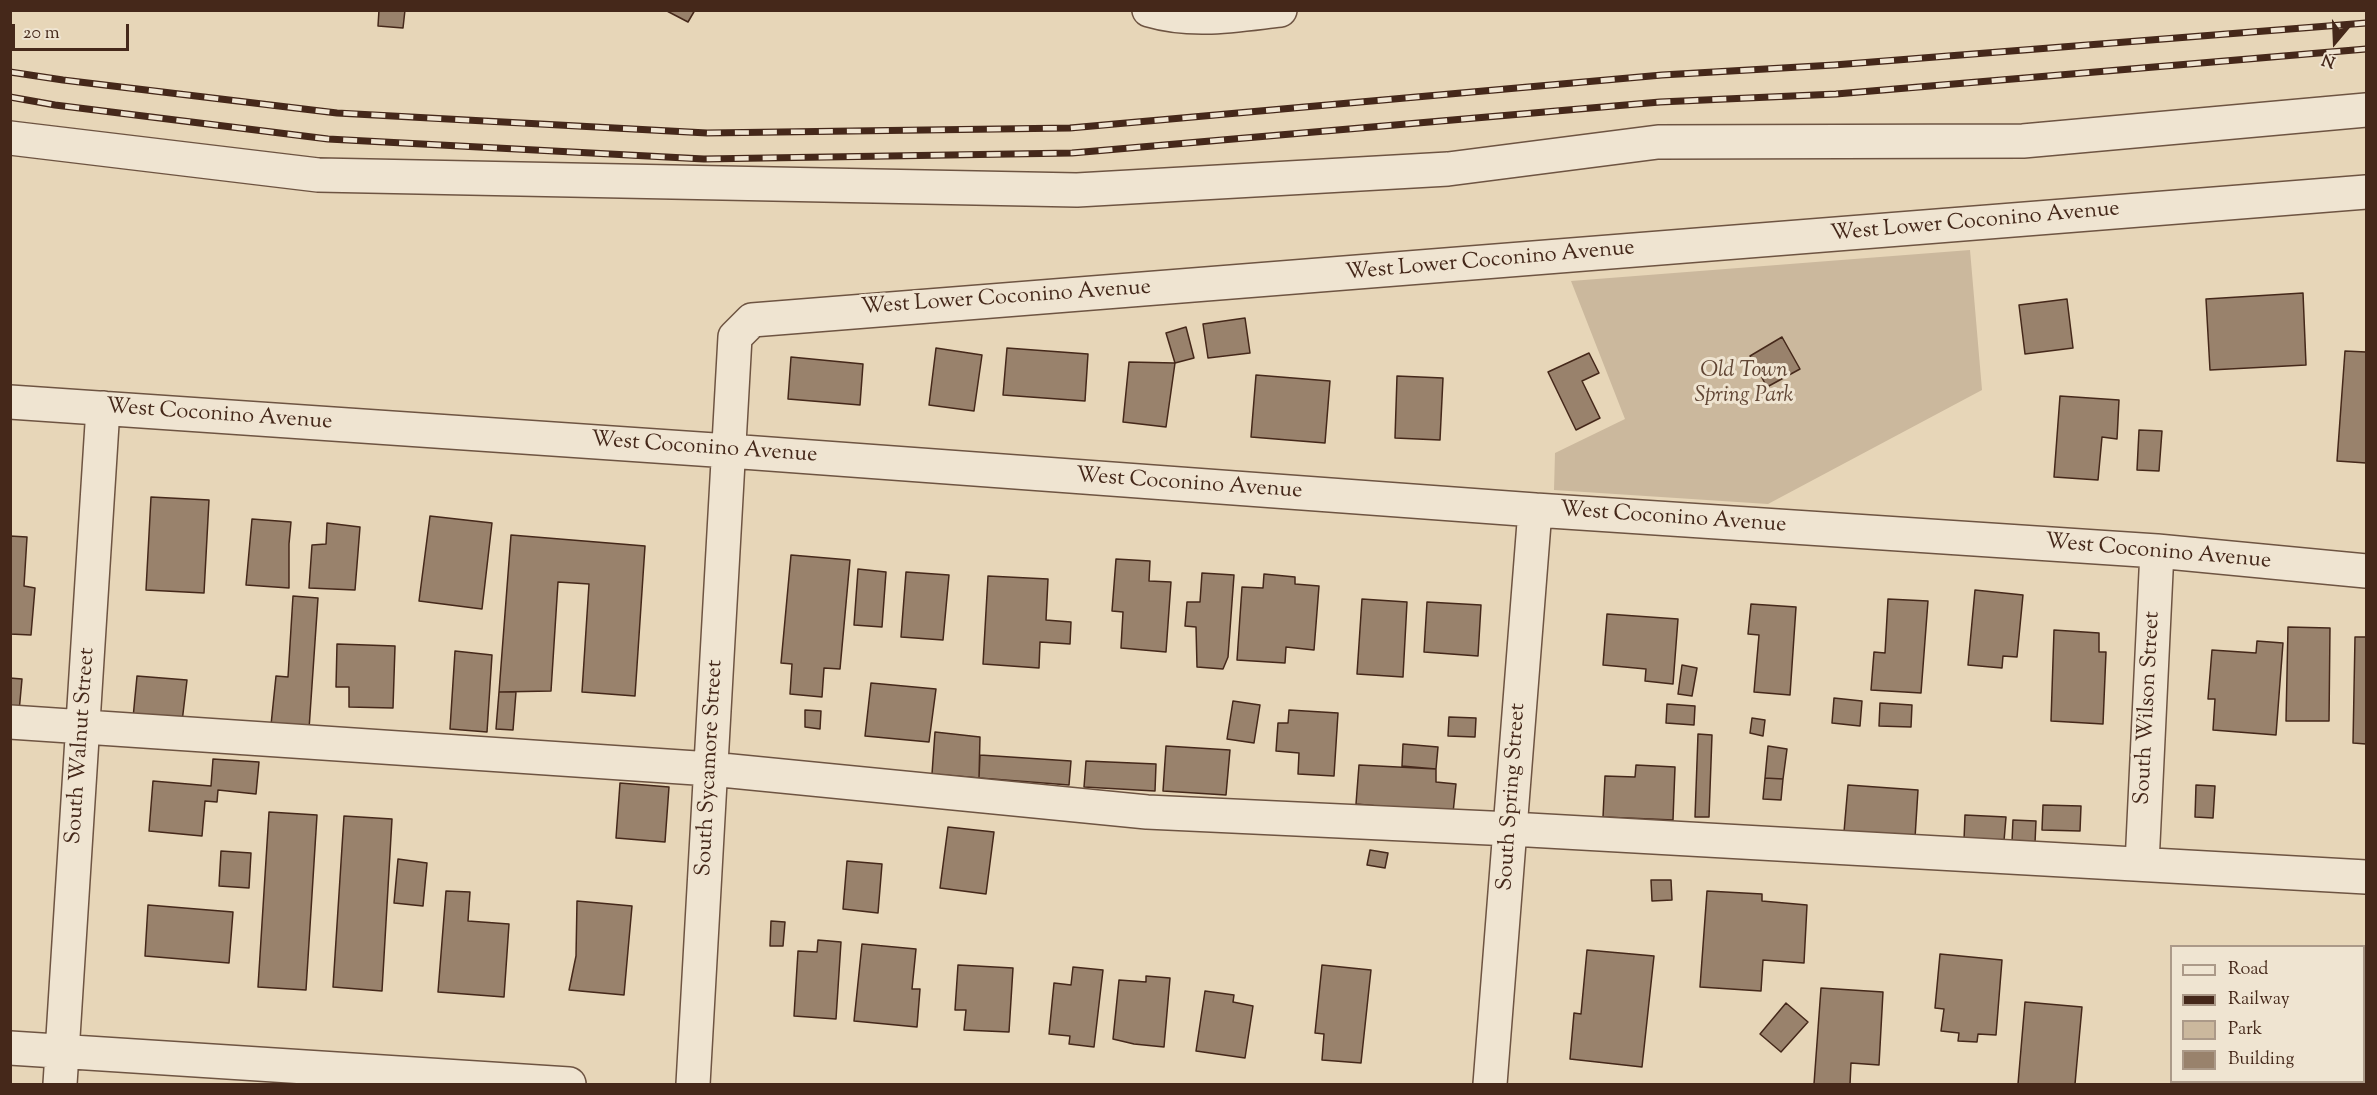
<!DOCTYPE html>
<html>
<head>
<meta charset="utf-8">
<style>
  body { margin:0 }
  #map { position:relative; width:2377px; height:1095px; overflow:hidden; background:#e7d6b8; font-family:"Sorts Mill Goudy",serif }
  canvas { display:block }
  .frame { position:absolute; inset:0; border:12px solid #45281a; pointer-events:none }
  .legend { position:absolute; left:2170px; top:945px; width:195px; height:138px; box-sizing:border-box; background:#efe4d1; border:2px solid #ab9988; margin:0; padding:8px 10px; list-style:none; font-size:18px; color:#45281a }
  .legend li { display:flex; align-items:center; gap:12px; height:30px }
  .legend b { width:30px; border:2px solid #ab9988 }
  .north { position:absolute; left:2305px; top:12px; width:60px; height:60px; -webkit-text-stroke:4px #efe4d1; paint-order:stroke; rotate:199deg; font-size:16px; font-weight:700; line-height:24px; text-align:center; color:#45281a }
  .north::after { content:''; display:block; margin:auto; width:21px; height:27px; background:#45281a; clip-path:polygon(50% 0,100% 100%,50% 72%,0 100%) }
  .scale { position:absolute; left:12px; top:24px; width:117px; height:27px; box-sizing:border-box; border:3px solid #45281a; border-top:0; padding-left:8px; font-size:18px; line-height:21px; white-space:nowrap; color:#45281a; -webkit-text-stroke:4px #efe4d1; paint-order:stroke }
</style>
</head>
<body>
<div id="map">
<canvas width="2377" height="1095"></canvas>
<div class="frame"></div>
<ul class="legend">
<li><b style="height:8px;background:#efe4d1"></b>Road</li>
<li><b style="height:8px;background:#45281a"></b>Railway</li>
<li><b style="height:16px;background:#cbb89d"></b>Park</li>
<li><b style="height:16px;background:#99826c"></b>Building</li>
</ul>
<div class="north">N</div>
<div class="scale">20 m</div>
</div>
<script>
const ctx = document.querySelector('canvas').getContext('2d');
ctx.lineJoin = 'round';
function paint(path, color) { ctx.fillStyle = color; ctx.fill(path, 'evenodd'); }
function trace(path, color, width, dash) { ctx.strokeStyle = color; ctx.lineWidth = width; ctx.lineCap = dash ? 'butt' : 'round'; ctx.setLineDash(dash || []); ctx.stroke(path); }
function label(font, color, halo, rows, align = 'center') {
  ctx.font = font + ' "Sorts Mill Goudy",serif'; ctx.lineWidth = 6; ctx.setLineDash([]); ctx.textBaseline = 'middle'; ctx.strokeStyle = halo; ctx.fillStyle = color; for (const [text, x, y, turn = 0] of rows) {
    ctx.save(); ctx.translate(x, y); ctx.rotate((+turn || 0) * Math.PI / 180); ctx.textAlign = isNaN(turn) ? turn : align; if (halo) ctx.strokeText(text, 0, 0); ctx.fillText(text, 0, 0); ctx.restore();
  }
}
paint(new Path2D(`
  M1970,250L1982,390L1768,504L1554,490L1555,453L1625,419L1571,281Z`), '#cbb89d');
const building = new Path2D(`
  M379,10H405L403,28L378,26Z
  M665,10H695L688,22Z
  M2303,293L2306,365L2210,370L2206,299Z
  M2067,299L2073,348L2025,354L2019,305Z
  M1245,318L1250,353L1208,358L1203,324Z
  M1186,327L1194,358L1175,363L1166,333Z
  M1782,337L1800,369L1767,387L1750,356Z
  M936,348L982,355L974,411L929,405Z
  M1007,348L1088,354L1085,401L1003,395Z
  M2345,351L2366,352V463L2337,461Z
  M1589,353L1599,373L1582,381L1600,418L1576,430L1548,372Z
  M791,357L863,364L860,405L788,399Z
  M1129,362L1175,363L1166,427L1123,422Z
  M1256,375L1330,381L1325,443L1251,437Z
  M1397,376L1443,378L1440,440L1395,438Z
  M2060,396L2119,400L2117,439L2102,437L2098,480L2054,477Z
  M2139,430L2162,431L2159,471L2137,470Z
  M151,497L209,500L204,593L146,590Z
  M430,516L492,523L482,609L419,601Z
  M252,519L291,522L289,544V588L246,585Z
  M327,523L360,527L355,590L309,588L312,545L326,544Z
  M511,535L645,546L635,696L582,692L589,584L558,582L551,691L499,692Z
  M10,536L27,537L24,586L35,588L31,635L10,634Z
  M791,555L850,560L840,669L824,668L822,697L790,694L792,664L781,663Z
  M1116,559L1150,561L1149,581L1171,582L1166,652L1121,648L1123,612L1112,611Z
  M858,569L886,572L882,627L854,625Z
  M906,572L949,575L943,640L901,637Z
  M1202,573L1234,575L1228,657L1223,669L1197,667L1196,627L1185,626L1187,602H1200Z
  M1264,574L1295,577V584L1319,586L1314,650L1286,647L1285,663L1237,660L1242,587L1263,588Z
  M988,576L1048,579L1046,620L1071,622L1070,644L1040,642L1039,668L983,664Z
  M1975,590L2023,595L2017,657L2003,656L2002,668L1968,665Z
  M293,596L318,598L309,729L271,725L276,676L288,677Z
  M1362,599L1407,602L1403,677L1357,674Z
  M1888,599L1928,601L1921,693L1871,690L1874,652L1885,653Z
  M1427,602L1481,605L1478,656L1424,652Z
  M1751,604L1796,607L1790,695L1754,692L1759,635L1748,634Z
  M1607,614L1678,619L1673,684L1645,681L1646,669L1603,665Z
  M2288,627L2330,628L2329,721H2286Z
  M2054,630L2099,633V652H2106L2103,724L2051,721Z
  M2355,637H2366V744L2353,743Z
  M2257,641L2283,643L2276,735L2213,730L2215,699H2208L2212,650L2256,653Z
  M337,644L395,646L393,708L349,707V687H336Z
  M455,651L492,655L487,732L450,729Z
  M1682,665L1697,668L1692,696L1678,694Z
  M137,676L187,680L182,722L133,718Z
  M10,678L22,679L19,712L10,711Z
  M871,683L936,689L929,742L865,736Z
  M499,692H516L513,730L496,729Z
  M1834,698L1862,701L1860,726L1832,723Z
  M1233,701L1260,705L1254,743L1227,739Z
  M1880,703L1912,705L1911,727L1879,726Z
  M1667,704L1695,706L1694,725L1666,723Z
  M805,710L821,711L820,729L805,727Z
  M1289,710L1338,713L1334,776L1298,774L1299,753L1276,751L1278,723H1288Z
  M1449,717L1476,718L1475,737L1448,736Z
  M1752,718L1765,720L1763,736L1750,733Z
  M935,732L980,737L979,778L932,774Z
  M1698,734L1712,735L1709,817H1695Z
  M1403,744L1438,747L1436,769L1402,766Z
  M1166,746L1230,750L1226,795L1163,791Z
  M1768,746L1787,749L1783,779L1765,778Z
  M980,755L1071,761L1069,785L979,778Z
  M213,759L259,762L256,794L218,790L217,802L205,801L202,836L149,831L153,781L211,786Z
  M1086,761L1156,764L1155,791L1084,787Z
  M1359,765L1436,769V782L1456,784L1453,813L1356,804Z
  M1636,765L1675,767L1673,820L1603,817L1605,776L1635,777Z
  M1765,778L1783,779L1781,800L1763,799Z
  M620,783L669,787L665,842L616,838Z
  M1848,785L1918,790L1915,838L1844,832Z
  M2196,785L2215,786L2213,818L2195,817Z
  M2043,805L2081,806L2080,831L2042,830Z
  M269,812L317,815L306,990L258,987Z
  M1965,815L2006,817L2004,841L1964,840Z
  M344,816L392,819L382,991L333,987Z
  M2013,820L2036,821L2035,843L2012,842Z
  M948,827L994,832L986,894L940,888Z
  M1370,850L1388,853L1385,868L1367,865Z
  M221,851L251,853L249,888L219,886Z
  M398,859L427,863L423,906L394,903Z
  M847,861L882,864L878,913L843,909Z
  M1651,880H1671L1672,900L1652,901Z
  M446,891L470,892L468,921L509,924L504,997L438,992Z
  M1707,891L1762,894V901L1807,905L1804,963L1763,960L1761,991L1700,987Z
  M577,901L632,906L624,995L569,990L576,956Z
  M148,905L233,912L229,963L145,956Z
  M771,921L785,922L783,946H770Z
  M818,940L841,942L836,1019L794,1016L798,951L817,952Z
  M862,944L916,949L912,989H920L917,1027L854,1021Z
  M1587,950L1654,956L1642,1067L1570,1059L1574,1013L1581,1014Z
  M1940,954L2002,960L1996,1035L1978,1034L1977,1042L1958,1041L1959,1033L1941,1031L1944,1009L1935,1008Z
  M958,965L1013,968L1009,1032L964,1030L966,1010H955Z
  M1322,965L1371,970L1361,1063L1322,1060L1324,1034L1315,1033Z
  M1073,967L1103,970L1094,1047L1069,1044L1070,1036L1049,1034L1054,983L1071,985Z
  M1146,976L1170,978L1164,1047L1134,1044L1113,1039L1119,980L1146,982Z
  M1821,988L1883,992L1879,1065L1851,1063L1850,1084H1814Z
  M1205,991L1234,995L1233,1002L1253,1006L1245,1058L1196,1051Z
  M2025,1002L2082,1007L2075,1084H2018Z
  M1786,1003L1808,1022L1781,1052L1760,1034Z`);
paint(building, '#99826c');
trace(building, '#45281a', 1.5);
const minor = new Path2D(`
  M1149,10C1193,23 1236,15 1280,10
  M10,138L318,175L1077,190L1448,169L1658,142L2023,141L2366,110
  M10,402L729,451L1535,510L2157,551L2366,571
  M10,722L711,769L1147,812L1511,829L2366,877
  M2142,864L2157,551
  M10,1048L569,1084
  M60,1084L103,408
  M693,1084L735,337L752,320L2366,192
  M1490,1084L1535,510`);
trace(minor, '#6e5442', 36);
trace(minor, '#efe4d1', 33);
const rail = new Path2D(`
  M10,72L63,80L337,113L707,133L1070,128L1662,75L1834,65L2366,23
  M10,97L55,105L328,139L704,159L1072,153L1660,102L1836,94L2366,49`);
trace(rail, '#45281a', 7);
trace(rail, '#efe4d1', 4.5, [14]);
label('22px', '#45281a', '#efe4d1', [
  ["West Lower Coconino Avenue",1975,223,-5],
  ["West Lower Coconino Avenue",1490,262,-5],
  ["West Lower Coconino Avenue",1006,299,-4],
  ["West Coconino Avenue",219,416,4],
  ["West Coconino Avenue",704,449,4],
  ["West Coconino Avenue",1189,485,4],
  ["West Coconino Avenue",1673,519,4],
  ["West Coconino Avenue",2158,553,5],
  ["South Wilson Street",2149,708,-87],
  ["South Walnut Street",82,746,-86],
  ["South Sycamore Street",711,768,-87],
  ["South Spring Street",1513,797,-86]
]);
label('italic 22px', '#604534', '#efe4d1', [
  ["Old Town",1744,372],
  ["Spring Park",1744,397]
]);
</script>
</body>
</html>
